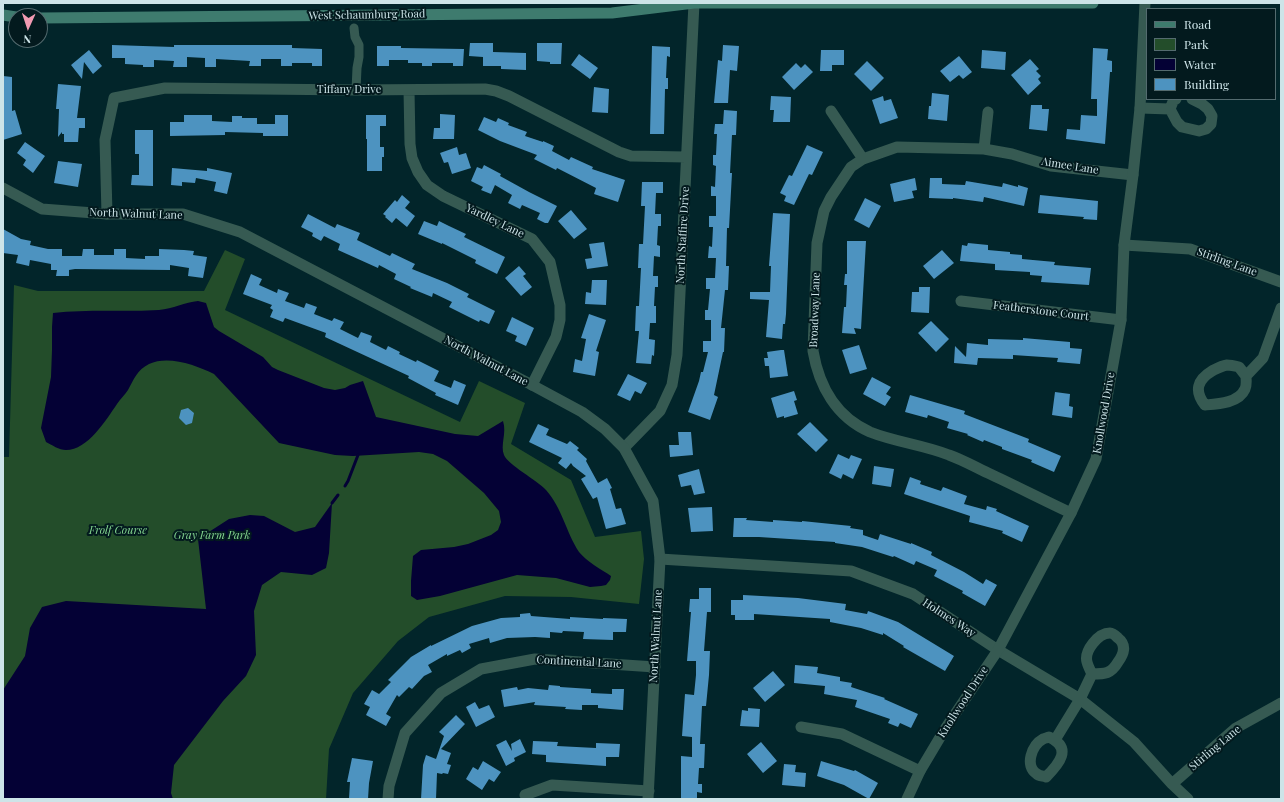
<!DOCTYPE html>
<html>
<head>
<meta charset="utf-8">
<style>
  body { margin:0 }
  #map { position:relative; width:1284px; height:802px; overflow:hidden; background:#02252a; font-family:"Playfair Display",serif }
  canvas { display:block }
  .frame { position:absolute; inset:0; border:4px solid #cde4e8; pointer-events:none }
  .legend { position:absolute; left:1146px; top:8px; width:130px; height:92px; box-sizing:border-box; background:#031a1e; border:1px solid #546b6f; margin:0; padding:5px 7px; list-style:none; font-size:12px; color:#cde4e8 }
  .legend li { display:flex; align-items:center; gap:8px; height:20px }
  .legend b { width:20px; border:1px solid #546b6f }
  .north { position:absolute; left:8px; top:8px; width:40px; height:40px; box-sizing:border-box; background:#031a1e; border:1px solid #546b6f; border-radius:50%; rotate:183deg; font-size:11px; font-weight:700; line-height:16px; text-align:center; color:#cde4e8 }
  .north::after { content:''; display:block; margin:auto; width:14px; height:18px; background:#f19ab2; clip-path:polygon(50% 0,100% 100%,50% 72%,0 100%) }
</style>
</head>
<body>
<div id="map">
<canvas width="1284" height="802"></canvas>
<div class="frame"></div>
<ul class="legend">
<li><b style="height:5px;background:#3e7b6e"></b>Road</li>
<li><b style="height:11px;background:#234d2a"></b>Park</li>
<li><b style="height:11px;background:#040135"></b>Water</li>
<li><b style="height:11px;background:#4d93c0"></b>Building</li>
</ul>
<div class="north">N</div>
</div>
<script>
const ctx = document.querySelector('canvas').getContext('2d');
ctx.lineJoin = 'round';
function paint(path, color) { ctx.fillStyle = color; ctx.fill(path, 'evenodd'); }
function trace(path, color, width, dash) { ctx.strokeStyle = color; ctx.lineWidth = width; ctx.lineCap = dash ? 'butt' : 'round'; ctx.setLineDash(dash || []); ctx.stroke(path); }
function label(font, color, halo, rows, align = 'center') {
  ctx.font = font + ' "Playfair Display",serif'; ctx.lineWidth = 4; ctx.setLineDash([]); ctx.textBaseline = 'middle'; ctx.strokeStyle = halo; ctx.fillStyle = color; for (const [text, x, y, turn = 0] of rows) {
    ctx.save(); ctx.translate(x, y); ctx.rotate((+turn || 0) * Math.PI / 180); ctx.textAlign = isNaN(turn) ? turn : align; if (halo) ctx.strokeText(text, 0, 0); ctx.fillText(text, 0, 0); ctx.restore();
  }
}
paint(new Path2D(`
  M225,250L245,259L225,310L460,422L479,381L525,403L511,444L571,480L595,537L641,531L644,559L639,604L571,597L505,596L429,617L398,641L353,693L329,749L326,799H3V457H9L14,285L38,291H204Z`), '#234d2a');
paint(new Path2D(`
  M198,301L206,303L214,327L219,331L263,357L272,367L278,370L324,388L335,390L345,388L350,385L363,381L376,417L455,434L478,436L503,421C507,433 500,445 504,455C508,465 537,480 546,490C562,508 566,532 579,552C586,561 602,570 611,576L610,580L606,585L601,586L590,587L556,578L517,575L440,596L417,600L411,596V581L413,556L421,550L454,547L468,544L491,535L498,530L501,522L499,511L484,493L447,461L433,454L419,452L353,456L335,455L279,443L214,374C196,365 168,355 149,364C137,370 134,379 128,390C125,395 120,399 117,404C106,420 88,450 66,450C59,450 52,445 46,442L41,428L51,377L52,350V327L53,313C88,309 124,312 159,310C173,309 185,302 198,301Z
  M332,503L329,553L326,568L312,575L281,572L262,585L254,611L256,655L246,676L223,701L174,765L171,793L173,799H3V690L25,656L30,628L42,607L66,601L206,609L198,539L229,519L250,515L264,516L295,532L315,527Z`), '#040135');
trace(new Path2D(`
  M345,486L348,481L358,455
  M332,503L338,495`), '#040135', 3);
paint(new Path2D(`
  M470,43H493V52L526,53V70L501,69V66H483V57L469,56Z
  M537,43H562L561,64H550V62L537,61Z
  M112,45L174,47V45H292V48L322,49V66H312V63H292V66H281V59H261V66H249L250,61L216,59V67H205V58L187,57V67H173L174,61L154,60V67H143V65L125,64V58H112Z
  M723,45L739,46L737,71L730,70L728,103H714L718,60L722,61Z
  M377,46H401V48L464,49L463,66H453V63H432V66H422V63H408V60H389V66H377Z
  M652,46L670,47V57L667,56L666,78H668V89H665L664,134H650Z
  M1093,48L1108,49L1107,60L1112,61V72H1110L1105,144L1066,139L1067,129L1080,130L1081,115L1097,116V99H1091Z
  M89,50L102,66L93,74L84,62L82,79L71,65Z
  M821,50H844V65H832V71H820Z
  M982,50L1006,52L1005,70L981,68Z
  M579,54L598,68L590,79L571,65Z
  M959,56L972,72L963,79L959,75L950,82L940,71Z
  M1030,59L1039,69L1036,71L1041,76L1038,79L1041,83L1028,95L1011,75Z
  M867,61L884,78L871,91L854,74Z
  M796,63L801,68L805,64L813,72L794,90L782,77Z
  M3,76L12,77V111L15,110L22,134L3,140Z
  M58,84L81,86L77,118H85V128H79L78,142H64V134H62V132L58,137L59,109H56Z
  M594,87L609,89L608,113L592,112Z
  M932,93L949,95L947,121L928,119L929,106H931Z
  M771,96L791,97L790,122H773L774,110H770Z
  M883,96L884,101L891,99L898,118L880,124L872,100Z
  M1031,105H1042V109H1049L1047,131L1029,129Z
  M724,110L737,111L736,135H732L730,173H732L729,228H727L726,266H729L728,290H725L721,328H725L724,352H723L714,395L718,397L710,420L688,412L699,381L701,372H703L708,352H703V341H711V320H705V310H708L710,289H706V278H715L716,258H708L709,246L712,247L713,227H709V216H716V196H711V186L715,187L716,166L713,165V155H716L717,134H714L715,124H723Z
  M440,114L455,115L454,139H433L434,128H440Z
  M184,115H212V121L232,122V116H242V118H257V124H275V115H288V136H263V133L225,132V135L170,136V122H184Z
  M366,115H386V126H380V147H384V157H382V171H367V139H366Z
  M484,117L496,122L498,118L509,123L508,125L527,132L525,136L543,142V141L554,146L552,151L569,160L571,157L593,167L592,169L625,180L618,202L594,194L596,188L557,168L556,170L534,159L537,155L500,141L478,130Z
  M135,130H153V186L131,185L132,175H139V154H135Z
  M25,142L45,156L33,173L23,165L26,160L17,153Z
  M807,145L823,152L812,175L809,174L794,205L784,201L786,196L780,193L789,175L792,176Z
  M457,147L459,155L466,153L471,168L452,174L448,162L444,163L440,153Z
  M58,161L82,164L78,187L54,183Z
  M484,165L501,174L500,176L529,192L557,206L548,223H545L537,219L540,213L522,205L520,209L508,203L512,195L495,185L491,194L481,190L483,187L471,181L477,167L482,169Z
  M172,168L207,171V168L232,173L227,194L214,191L216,182L196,178L195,183L182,182V186L171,185Z
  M915,178L917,190L912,191L914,198L894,202L890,184Z
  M930,178H942V184L965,185L966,181L1002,187L1003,183L1018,187V185L1028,188L1024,206L984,197L983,202L953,198V199L929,198Z
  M642,182H663V193H656L655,214H661V226H658L657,245L660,246V257L654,256L653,276H658V287H655L654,306H656V323H650L649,339L655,340L654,356L652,355L651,364L636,363L639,331H635L636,306H639L641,268H638L639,244H643L645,206H641Z
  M402,195L410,202L405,208L415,216L407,227L396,218L392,223L385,217L386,216L383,214L395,200L397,202Z
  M1040,195L1098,201L1097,220L1083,219L1084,217L1038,213Z
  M865,198L881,206L869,228L854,220Z
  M571,210L587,229L574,239L558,221Z
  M773,213L790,214L786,314L785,324H783L782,339L766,337L769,300L750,299V292H770L771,266H769Z
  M308,214L335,228L337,224L360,233L357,240L390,256L392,253L415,264L412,269L447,283L469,294L467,297L495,311L489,324L480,320L479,322L449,307L452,302L433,293L432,297L410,288L411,287L394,279L396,274L379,265L378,268L338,250L340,244L324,236L321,241L312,236L313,233L301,227Z
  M424,221L437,226L439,221L449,226L466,234L464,237L505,257L497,274L475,263L476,260L442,243V244L418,234Z
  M3,229L21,239L31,241L30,245L48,249H62V256H82L83,249H94V255H114V249H126V258L145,259V256H159V249L184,250L194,251L193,255L207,257L203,278L188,276L189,268L170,265V270L75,269L69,270V276H56L57,270H51V264L30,260L29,266L16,263L18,255L3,253Z
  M847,241H866L861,329L854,328L856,334L842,333L844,307H846L847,285H844L845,274H847Z
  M604,242L608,266L587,269L585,259L592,258L589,244Z
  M968,243L988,245V250L1010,252V254L1022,255V259L1055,262L1054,265L1091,268L1089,285L1041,282L1042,276L1030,275V272L995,270V264L960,261L962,245L967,246Z
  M942,250L954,263L934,279L923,266Z
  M519,266L526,274L523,276L532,287L521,296L505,278Z
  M251,274L262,279L259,285L277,293L278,289L289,293L285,301L304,308L306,303L317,307L314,314L332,321L334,318L344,322L340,329L358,338L361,332L372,336L370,342L386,350L388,346L400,352L399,354L416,362L417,360L439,371L434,381L451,388L454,380L466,385L458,405L435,395L436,393L408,378L409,376L325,337L326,333L285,318L283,322L270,317L273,310L270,308L272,305L243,294Z
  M592,280H607L606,305L585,304L586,292L591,293Z
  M919,287H930L929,313L911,312L912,292H919Z
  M589,314L606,320L596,351L599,352L595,376L573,372L575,359L582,361L586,339L581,338Z
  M512,317L534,328L526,346L515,341L517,336L506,331Z
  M931,321L949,339L936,352L918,333Z
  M1023,338L1070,342V348L1082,349L1080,364L1057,362L1058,358L1013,355V359L978,358L977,365L954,363L955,346L966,357L967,343L988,345V339L1023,340Z
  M859,345L867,369L850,374L842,350Z
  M781,350H784L788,376L770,378L769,366H765L764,358H768L767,352Z
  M628,374L647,383L641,394L635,391L630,401L617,395Z
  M872,377L891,387L886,394L891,397L885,406L863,394Z
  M794,391L797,400L794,401L798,414L784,418V416L777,418L771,398Z
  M1055,392L1070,394L1069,406L1073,407L1072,418L1052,415Z
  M910,395L965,411L964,414L1029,439L1028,442L1061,456L1054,472L1031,462L1032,460L1002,449V447L984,440L983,442L967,435L968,434L947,428L949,422L928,415L927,418L905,412Z
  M188,408L194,413L192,423L186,425L179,418L181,410Z
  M810,422L828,440L816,452L797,434Z
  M538,424L549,429L546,435L567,444L570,441L579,448L577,450L587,459L586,461L598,483L607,478L612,488L610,489L616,509L621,508L626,524L606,529L597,497L593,499L581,479L586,476L573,466L571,463L566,469L558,463L562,458L529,442Z
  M678,432H691L693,455L670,457L669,445H679Z
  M838,454L849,459L851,455L862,459L853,479L843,474L841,479L829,473Z
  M874,466L894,469L891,487L872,484Z
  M699,469L705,493L694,495L691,485L681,487L678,475Z
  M910,477L921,481L920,484L941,491L943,487L967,496L964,504L986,510L987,506L997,509L996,511L1029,526L1022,542L1002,533L1003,531L969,522L970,516L904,494Z
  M712,507L713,531L691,532L688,508Z
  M734,518H747L746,520L773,522V520L802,522V521L851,526L850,528L863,530V535L878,540L880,534L911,544V543L932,552L931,555L964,572L983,584L986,579L997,585L985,606L962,593L963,591L934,576L937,570L916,561L914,565L894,556L893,557L862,547L835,543V542L759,537H733Z
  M699,588H711V612H707L704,651H710L709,675L706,706H702L700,744H705L704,768H699L698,784H702V793L697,792V799H681V756L692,757V737L682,736L685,694L694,695L696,675V661H687L691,612H689L690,599H699Z
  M743,595L798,598L846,604L845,610L867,614L868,611L898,622L954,656L945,671L903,647L904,646L883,633V635L861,628L830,622V619L754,614V620H735V615H731V600H743Z
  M530,613L531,616L570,619V617L603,619V618L627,619L626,632H613V640L583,639L584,632L563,631L562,633L550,632V638L535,637L507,638L490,643L489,638L469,644L471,648L462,653L460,650L447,656V654L428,665L432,672L424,676L412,689L409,687L399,697L397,695L386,714L391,717L386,726L366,715L370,707L364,704L372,690L379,694L391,682L388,680L411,657L431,645V646L472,626L501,618L520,617V614Z
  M795,665L818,667L817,673L840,677V681L852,683L851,687L885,698L884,699L918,714L911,728L900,723L898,727L888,723L890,719L855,707L857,700L824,694L825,686L794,683Z
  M773,671L785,685L765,702L753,688Z
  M549,685L560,686V687L591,689V693L612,694V689H624L623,710L598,708V705H582V710L565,709L566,707L534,705L535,702L504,707L501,690L517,687L518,690L528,688L548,690Z
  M475,702L479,709L489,705L495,717L476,727L466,707Z
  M748,708L760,709L759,727L740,726L742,710L748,711Z
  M456,715L465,724L441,749L451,753L447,764L451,765L448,774L443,773L442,774L437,773L436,799H421L423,765L426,755L436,759L444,736L439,732Z
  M520,739L526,752L514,758L515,761L506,766L496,745L506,740L512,751L511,744Z
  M533,741L558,742L557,746L596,748V743L620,744L619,757H606V766L546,762V755L532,754Z
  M761,742L777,761L763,773L747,754Z
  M352,758L373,761L369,783L368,799H349L350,782H347Z
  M483,761L501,772L494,782L489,779L482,790L466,779L473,767L478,770Z
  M821,761L854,771L855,770L878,783L869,799L844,785L817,776Z
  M784,764L796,765L795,772L806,773L805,787L782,785Z`), '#4d93c0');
trace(new Path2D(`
  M354,28L355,37L359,45V57L357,68L356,90`), '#365a52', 9);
trace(new Path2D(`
  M409,90L410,144L412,158L418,172L427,185L443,196L532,239L550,262L560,305V320L556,337L532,385
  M1176,99H1174L1170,109L1177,122L1182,127L1199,131L1206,129L1211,124L1212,116L1208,109L1202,104L1192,99
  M1140,108L1170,109
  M831,111L863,159
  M984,149L988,112
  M107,214L105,140L114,98L165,88L356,90L485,89L496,91L509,96L619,152L631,156L686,157
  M1124,245L1190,249L1281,282
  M961,301L1121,320
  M1246,376L1239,367C1235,366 1230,365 1227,365C1221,366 1216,369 1212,371C1197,380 1194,391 1205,405C1218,404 1239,403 1245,389C1247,385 1246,380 1246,376L1263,358L1281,308
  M624,448L660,411L672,385L677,355L694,3
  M1071,513C1043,500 1016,486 988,473C975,467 963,460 949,455C924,445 895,442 870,432C836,417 819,386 813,351L817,243L824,211L831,197L851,167L863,159L897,147L984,149L1012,154L1051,166L1133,175
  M660,559L851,571L913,594L998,650L1080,699L1134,742L1172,784L1188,799
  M801,727L842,734L920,771
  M1049,737C1073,748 1059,764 1046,777C1043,776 1039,776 1037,774C1024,766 1032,745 1043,739C1045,738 1047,738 1049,737Z
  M1055,740L1080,699L1092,674C1090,670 1088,666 1087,662C1084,651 1098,633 1110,633C1113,633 1116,636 1118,638C1127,645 1124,654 1118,662C1111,674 1105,674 1092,674
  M1172,784L1236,728L1281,703
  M525,795L552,785L649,791
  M388,799L389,786L405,733L441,693L481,669L535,659L655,667`), '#365a52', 11);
trace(new Path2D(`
  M3,188L42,209L107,214H183L240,232L532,385L582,412L605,429L624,448L653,501L660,559L648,799
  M907,799L920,771L945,729L998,650L1071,513L1096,459L1121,320L1124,245L1133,175L1140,108L1145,3`), '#365a52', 11);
trace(new Path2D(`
  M3,15L16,17
  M40,18L612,13L694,3H1093`), '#3e7b6e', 11);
label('11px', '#cde4e8', '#031a1e', [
  ["West Schaumburg Road",367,15,-1],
  ["Tiffany Drive",349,90],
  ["Aimee Lane",1070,166,9],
  ["North Walnut Lane",136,214,2],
  ["Yardley Lane",495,221,26],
  ["North Staffire Drive",683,235,-87],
  ["Stirling Lane",1227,262,20],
  ["Broadway Lane",815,310,-88],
  ["Featherstone Court",1041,311,7],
  ["North Walnut Lane",486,361,28],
  ["Knollwood Drive",1104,413,-80],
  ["Holmes Way",949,618,33],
  ["North Walnut Lane",656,636,-87],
  ["Continental Lane",579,662,3],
  ["Knollwood Drive",963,702,-57],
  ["Stirling Lane",1215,748,-40]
]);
label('italic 11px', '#85d791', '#031a1e', [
  ["Frolf Course",118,531],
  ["Gray Farm Park",212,536]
]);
</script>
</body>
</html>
